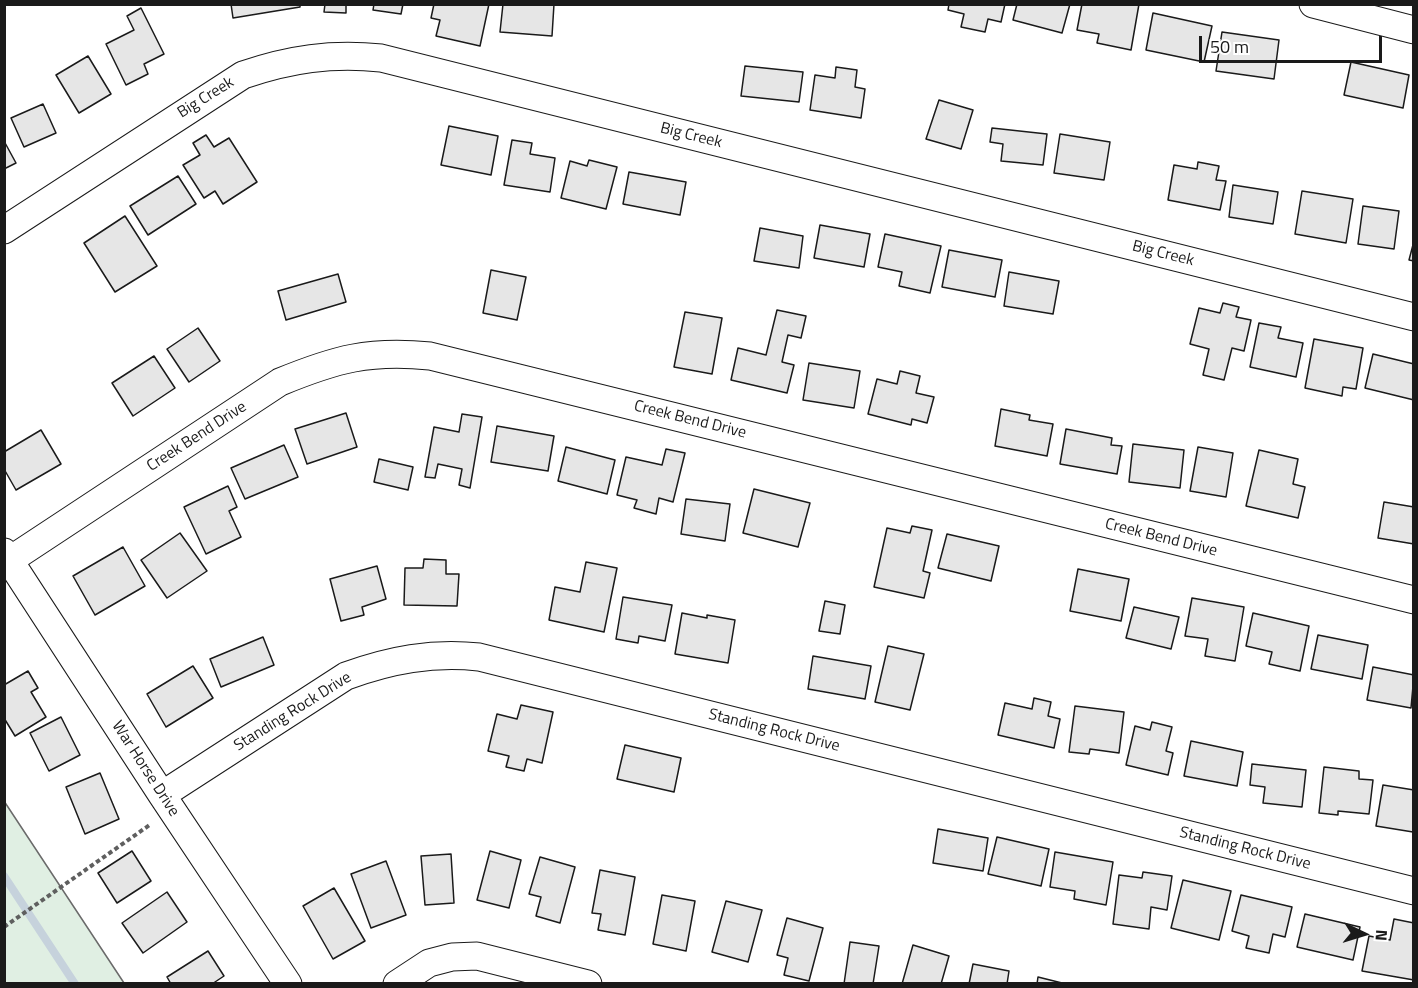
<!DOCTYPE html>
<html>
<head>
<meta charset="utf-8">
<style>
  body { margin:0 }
  #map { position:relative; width:1418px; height:988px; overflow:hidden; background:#fff; font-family:"Titillium Web",sans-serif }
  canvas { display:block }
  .frame { position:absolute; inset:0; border:6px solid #1a1a1a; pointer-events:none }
  .north { position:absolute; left:1334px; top:904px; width:60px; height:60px; -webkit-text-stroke:4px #fff; paint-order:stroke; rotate:94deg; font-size:16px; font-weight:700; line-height:24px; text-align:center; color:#1a1a1a }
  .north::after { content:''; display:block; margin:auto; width:21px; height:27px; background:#1a1a1a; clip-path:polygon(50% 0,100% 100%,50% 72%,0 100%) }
  .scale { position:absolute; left:1199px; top:36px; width:183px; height:27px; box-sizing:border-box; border:3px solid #1a1a1a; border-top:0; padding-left:8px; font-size:18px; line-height:21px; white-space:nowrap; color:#1a1a1a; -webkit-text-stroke:4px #fff; paint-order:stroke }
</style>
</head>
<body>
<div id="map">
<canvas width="1418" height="988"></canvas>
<div class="frame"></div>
<div class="north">N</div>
<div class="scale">50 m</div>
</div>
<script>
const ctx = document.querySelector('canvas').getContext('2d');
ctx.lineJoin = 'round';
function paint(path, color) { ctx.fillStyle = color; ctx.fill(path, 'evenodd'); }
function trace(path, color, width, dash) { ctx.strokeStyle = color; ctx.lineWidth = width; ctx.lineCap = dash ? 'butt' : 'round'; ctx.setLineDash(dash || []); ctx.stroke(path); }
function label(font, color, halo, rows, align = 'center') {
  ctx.font = font + ' "Titillium Web",sans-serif'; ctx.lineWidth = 4.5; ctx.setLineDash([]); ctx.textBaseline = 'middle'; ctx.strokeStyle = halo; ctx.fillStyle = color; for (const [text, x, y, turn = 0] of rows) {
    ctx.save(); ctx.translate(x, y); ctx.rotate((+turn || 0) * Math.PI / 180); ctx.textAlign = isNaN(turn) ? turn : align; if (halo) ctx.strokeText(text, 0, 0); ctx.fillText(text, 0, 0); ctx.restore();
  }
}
const green = new Path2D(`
  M4,801L124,983H5Z`);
paint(green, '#e0efe3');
trace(green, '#6a6a6a', 1.5);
trace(new Path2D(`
  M4,876L75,984`), '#c6d2dc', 8);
const building = new Path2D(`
  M231,4H300V7L233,18Z
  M325,4H346V13L324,12Z
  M374,4H403L401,14L373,10Z
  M434,4H489L480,46L436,36L440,20L431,18Z
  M503,4H554L552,36L500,32Z
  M949,4H1005L1001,22L988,19L985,32L961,27L964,14L948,10Z
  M1017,4H1070L1062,33L1013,20Z
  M1082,4H1139L1131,50L1097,43L1099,34L1077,30Z
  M141,8L164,54L144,64L148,74L126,85L106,44L134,30L127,16Z
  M1153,13L1212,26L1204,62L1146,50Z
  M1222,32L1279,40L1274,79L1216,71Z
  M88,56L111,94L79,113L56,75Z
  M1351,62L1409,75L1403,108L1344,95Z
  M745,66L803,72L799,102L741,96Z
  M836,67L857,70L855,87L865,89L861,118L810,110L815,75L835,78Z
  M939,100L973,110L961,149L926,139Z
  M43,104L56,133L24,147L11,118Z
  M449,126L498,136L491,175L441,165Z
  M992,128L1047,134L1043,165L1001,161L1003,144L990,142Z
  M1060,134L1110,142L1104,180L1054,173Z
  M206,135L214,147L229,138L257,182L223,204L215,191L204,198L183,165L200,155L193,143Z
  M512,140L532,143L530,154L555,158L550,192L504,185Z
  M4,141L16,163L4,169Z
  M589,160L617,167L606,209L561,198L570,161L587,166Z
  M1198,162L1219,166L1216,180L1226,181L1220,210L1168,200L1174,165L1197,169Z
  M629,172L686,182L680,215L623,204Z
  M178,176L196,204L148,235L130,206Z
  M1233,185L1278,192L1273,224L1229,217Z
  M1302,191L1353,199L1346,243L1295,234Z
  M1363,206L1399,211L1394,249L1358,244Z
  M125,216L157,266L115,292L84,243Z
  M820,225L870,234L864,267L814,258Z
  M760,228L803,236L799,268L754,261Z
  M885,234L941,246L930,293L899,286L902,272L878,267Z
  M1414,241V261L1409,260Z
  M949,250L1002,260L995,297L942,287Z
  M491,270L526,277L517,320L483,313Z
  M1009,272L1059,281L1053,314L1004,306Z
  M338,274L346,302L286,320L278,291Z
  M1223,303L1239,307L1236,317L1251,320L1244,351L1232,348L1224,380L1203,375L1209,349L1190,344L1199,308L1220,313Z
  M777,310L806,316L801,338L788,335L782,362L794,365L787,393L731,380L738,348L766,355Z
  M685,312L722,318L712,374L674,367Z
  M1259,323L1281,327L1278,338L1303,343L1296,377L1250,367Z
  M198,328L220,361L189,382L167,349Z
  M1314,339L1363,348L1356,389L1343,387L1342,396L1305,388Z
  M1373,354L1414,364V400L1365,388Z
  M154,356L175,388L133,416L112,383Z
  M809,363L860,371L854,408L803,400Z
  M900,371L920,376L916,393L934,397L927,423L912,419L911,425L868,414L877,379L897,384Z
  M1001,409L1030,415L1029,420L1053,424L1047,456L995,446Z
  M346,413L357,447L307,464L295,429Z
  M462,414L482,417L470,488L459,485L462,469L438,464L435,478L425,477L434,427L459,432Z
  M497,426L554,436L548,471L491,462Z
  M1066,429L1112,438L1111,445L1122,446L1117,474L1060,464Z
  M41,430L61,464L16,490L4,469V452Z
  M1133,444L1184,450L1180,488L1129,482Z
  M284,445L298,477L245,499L231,468Z
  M566,447L615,460L607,494L558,481Z
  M1198,447L1233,453L1226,497L1190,491Z
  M666,449L685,453L673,502L659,498L656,514L634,508L637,500L617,495L626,457L662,465Z
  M1259,450L1298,459L1293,484L1305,487L1298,518L1246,506Z
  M379,459L413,467L408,490L374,482Z
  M228,486L237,507L229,511L241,537L206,554L184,507Z
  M754,489L810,503L798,547L743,533Z
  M686,499L730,504L725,541L681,534Z
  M1384,502L1414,507V544L1378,538Z
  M912,526L932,530L923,571L930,573L924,598L874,587L887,528L910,533Z
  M180,533L207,571L167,598L141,560Z
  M947,534L999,546L991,581L938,568Z
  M123,547L145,586L95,615L73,576Z
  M424,559L446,560V574H459L457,606L404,605L405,568H423Z
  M586,562L617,568L604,632L549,620L555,587L580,592Z
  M377,566L386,599L362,607L364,615L341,621L330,579Z
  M1078,569L1129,579L1121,621L1070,611Z
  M623,597L672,605L665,641L639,636L638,643L616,639Z
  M1192,598L1244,607L1235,661L1205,656L1208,639L1185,636Z
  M825,601L845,605L840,634L819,631Z
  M1134,607L1179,617L1171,649L1126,638Z
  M682,613L707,618V615L735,620L728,663L675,654Z
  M1253,613L1309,626L1300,671L1269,664L1272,652L1246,646Z
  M1318,635L1368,645L1362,679L1311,669Z
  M263,637L274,665L221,687L210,659Z
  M888,646L924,654L910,710L875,702Z
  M813,656L871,666L865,699L808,689Z
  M193,666L213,698L166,727L147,694Z
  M1373,667L1414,675L1411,708L1367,700Z
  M28,671L38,688L31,692L46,717L15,736L4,718V685Z
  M1034,698L1051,702L1048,716L1060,719L1054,748L998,735L1005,703L1032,709Z
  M521,705L553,712L542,763L527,759L524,771L506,767L509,756L488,751L497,714L517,719Z
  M1075,706L1124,712L1119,753L1090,749L1089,754L1069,752Z
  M61,717L80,755L49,771L30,733Z
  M1152,722L1172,727L1166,751L1173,753L1168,775L1126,765L1135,726L1150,730Z
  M1191,741L1243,752L1237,786L1184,776Z
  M625,745L681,758L674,792L617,779Z
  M1252,764L1306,770L1302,807L1263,803L1265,787L1250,785Z
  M1324,767L1359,771V779L1373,780L1369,814L1338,811V815L1319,813Z
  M100,773L119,819L85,834L66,787Z
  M1383,785L1414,790L1413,832L1376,826Z
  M938,829L988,838L983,871L933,863Z
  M997,837L1049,849L1041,886L988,874Z
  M132,851L151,881L117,903L98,873Z
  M490,851L521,860L509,908L477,900Z
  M1055,852L1113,862L1106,905L1074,899L1075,891L1050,887Z
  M451,854L454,903L425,905L421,856Z
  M540,857L575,867L560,923L536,916L541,897L529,894Z
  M386,861L406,915L371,928L351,874Z
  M600,870L635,877L625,935L598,930L601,914L592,913Z
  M1143,872L1172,876L1167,910L1151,907L1149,929L1113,924L1119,875L1142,878Z
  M1183,880L1231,891L1219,940L1171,928Z
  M334,888L365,941L333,959L303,906Z
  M167,892L187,922L143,953L122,923Z
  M662,895L695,901L686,951L653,944Z
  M1241,895L1292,907L1285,937L1273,934L1269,953L1246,948L1249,936L1232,931Z
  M726,901L762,910L748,962L712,952Z
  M1305,914L1360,927L1353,960L1297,947Z
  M787,918L823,928L809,981L784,975L788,958L777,955Z
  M1394,919L1414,923V980L1362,971L1369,936L1390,940Z
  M850,942L879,946L873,984H844Z
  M913,945L949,956L941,984H902Z
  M208,951L224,976L212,984H171L167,977Z
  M973,964L1009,971L1007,984H969Z
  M1038,977L1066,984H1037Z`);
paint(building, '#e6e6e6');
trace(building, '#1a1a1a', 1.5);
const minor = new Path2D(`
  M1313,4L1414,30
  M4,230L243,75C290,59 331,53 381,58L1414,317
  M4,552L162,795L288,984
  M10,560L280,382C336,359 369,350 430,356L1414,600
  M162,795L346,676C390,660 432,652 479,657L1414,891
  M397,984L429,963L452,957L477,956L588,984`);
trace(minor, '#1a1a1a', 29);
trace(new Path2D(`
  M4,927L151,824`), '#5f5f5f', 4, [4.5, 3]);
trace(minor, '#fff', 27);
label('16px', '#1a1a1a', '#fff', [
  ["Big Creek",206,98,-32],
  ["Big Creek",691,136,14],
  ["Big Creek",1163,254,14],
  ["Creek Bend Drive",690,420,14],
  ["Creek Bend Drive",197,437,-33],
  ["Creek Bend Drive",1161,538,14],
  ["Standing Rock Drive",293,712,-32],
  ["Standing Rock Drive",774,731,14],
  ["War Horse Drive",145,769,57],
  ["Standing Rock Drive",1245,849,14]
]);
</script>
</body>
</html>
